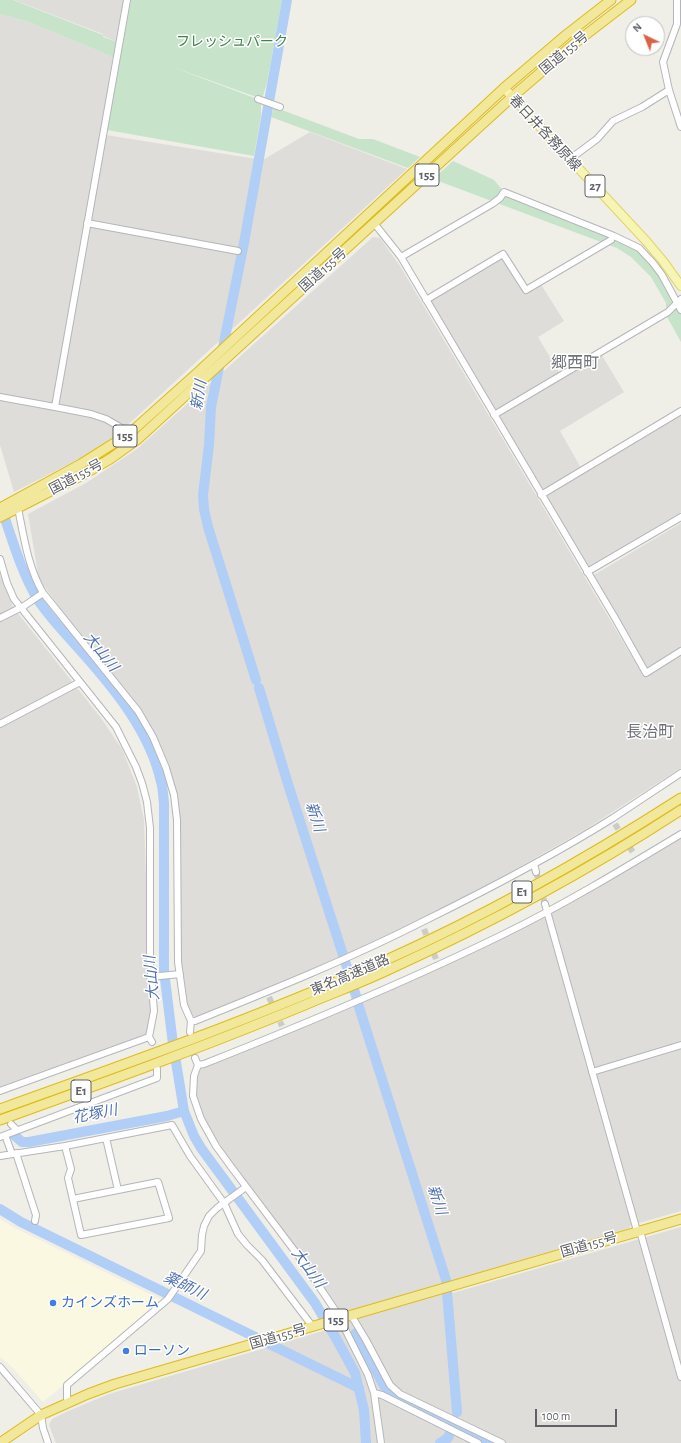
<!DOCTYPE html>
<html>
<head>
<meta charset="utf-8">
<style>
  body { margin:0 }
  #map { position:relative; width:681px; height:1443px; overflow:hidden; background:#efeee7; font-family:"Alegreya Sans",sans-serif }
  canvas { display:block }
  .north { position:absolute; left:625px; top:16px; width:40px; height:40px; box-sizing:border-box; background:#fff; border:1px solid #bfc0c2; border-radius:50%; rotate:317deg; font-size:11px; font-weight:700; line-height:16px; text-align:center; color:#5f6166 }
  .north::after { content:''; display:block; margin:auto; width:14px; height:18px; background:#d86445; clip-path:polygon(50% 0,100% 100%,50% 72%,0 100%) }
  .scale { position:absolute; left:535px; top:1409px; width:82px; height:18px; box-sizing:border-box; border:2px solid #5f6166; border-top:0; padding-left:5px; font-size:12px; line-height:14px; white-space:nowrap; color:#5f6166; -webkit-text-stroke:3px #fff; paint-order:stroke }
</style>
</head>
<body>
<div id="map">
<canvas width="681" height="1443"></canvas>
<div class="north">N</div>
<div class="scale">100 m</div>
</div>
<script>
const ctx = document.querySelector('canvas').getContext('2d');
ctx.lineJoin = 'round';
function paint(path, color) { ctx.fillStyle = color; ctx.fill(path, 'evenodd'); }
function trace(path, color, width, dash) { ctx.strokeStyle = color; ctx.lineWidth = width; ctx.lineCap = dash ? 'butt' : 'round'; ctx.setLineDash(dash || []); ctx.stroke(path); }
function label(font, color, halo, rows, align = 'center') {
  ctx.font = font + ' "Alegreya Sans","Noto Sans JP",sans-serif'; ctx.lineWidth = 3; ctx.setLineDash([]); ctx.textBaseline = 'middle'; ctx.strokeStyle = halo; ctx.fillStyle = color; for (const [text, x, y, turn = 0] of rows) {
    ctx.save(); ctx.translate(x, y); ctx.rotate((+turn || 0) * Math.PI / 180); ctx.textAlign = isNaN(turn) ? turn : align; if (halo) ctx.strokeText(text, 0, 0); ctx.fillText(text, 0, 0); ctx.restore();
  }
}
paint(new Path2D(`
  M0,1219L13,1227L164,1301L43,1402L14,1369L0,1357Z`), '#fbf8e1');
paint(new Path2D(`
  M14,0H124L117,42L103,36V34Z
  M0,14L29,22L113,57L101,130L106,135L263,160L310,132L407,169L133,420L114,436L77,460L14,492L0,445Z
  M373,237L380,238L400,266L644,677L681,654V768L586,829L493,882L424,918L349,953L200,1016L195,1017L188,1011L179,961L178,859L181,843L178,806L174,787L163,751L153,731L135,704L65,615L39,579L28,514L86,483L137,449Z
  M503,258L524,293L540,283L564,321L538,337L560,374L496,413L429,300Z
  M601,354L624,392L560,431L581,468L542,491L498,415Z
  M681,414V512L589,566H586L545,495Z
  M681,523V648L648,669L593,577L594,575Z
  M0,575L13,607L101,718L122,749L137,787L144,820L149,958L146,967L151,1012L146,1034L143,1037L0,1089Z
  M681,836V1211L639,1223H632L629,1228L345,1312L341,1311L234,1167L203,1117L195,1096L199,1070L353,1007L363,1001L552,912Z
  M681,1227V1443H56L49,1425L52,1419L66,1412L109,1394L340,1326L355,1319L357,1316L440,1292L453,1293Z`), '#deddd9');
paint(new Path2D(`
  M0,0H13L103,35V37L117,42L113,57L29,22L0,14Z
  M131,0H282L267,83L262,99L167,65L252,97L261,102V116L254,156L107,130Z
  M274,107L359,139H373L420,157L408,168L271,117Z
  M453,161L494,180L506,194L634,248L652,264L674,300L681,313V342L666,315V303L651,277L631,257L617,248L433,179Z`), '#c7e4cb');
trace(new Path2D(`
  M1,507C12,538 21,572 38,600C50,618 65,633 79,649C113,687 150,731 161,782C163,788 163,796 164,803V971L173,1044L184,1111L194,1136L201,1148L315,1303L337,1340L355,1373L364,1410L366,1443
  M256,680L208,527L204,509L203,495L209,445L211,407L244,243L287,0
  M259,688L288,784L343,955
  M345,961L357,999
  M358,1004L446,1280L457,1412
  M14,1135L22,1142H29L167,1116L184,1111
  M0,1209L21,1222L359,1388
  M356,1333L384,1386L396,1397L491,1443
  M440,1443L448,1438L450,1433`), '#b0cef6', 10);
trace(new Path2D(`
  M615,824L634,854
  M536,872L545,904
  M424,929L436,959
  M269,997L282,1026`), '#cbcbc7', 6, [6, 3]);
const minor = new Path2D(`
  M127,0L55,407L91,414L106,419L132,434
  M677,0V24L663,62L669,90L681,127
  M258,99L280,107
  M570,159L597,139L613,121L642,107L669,90
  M87,223L238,251
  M374,223L401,257L615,618L646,673L681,651
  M401,257L492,204L500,198L504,192L614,236L639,248L653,263L662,275L681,310
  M426,300L503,254L526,290L611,240
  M0,397L55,407
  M494,415L668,312L681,299
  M541,495L681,411
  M18,508C24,538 28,567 43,593L138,711L153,737L166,768L174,795L177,820L178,962L184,1005L191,1021L190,1032
  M0,559L7,583L14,599L116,727L136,767L142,783L147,802L150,828V962L154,1011L149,1037L152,1042
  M587,572L681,517
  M0,618L24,606L43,593
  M0,724L80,682
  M534,864L536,872
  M545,904L637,1231
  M150,977L180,974
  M191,1021H195C272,990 349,959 422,922C487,890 552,856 613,818C636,803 658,788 681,773
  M195,1058L198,1065L194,1076L193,1096L201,1119L216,1146L232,1168L300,1258L337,1313L368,1375L374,1393L382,1395L478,1443
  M198,1065L204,1064C305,1024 406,982 504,934C565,904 623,869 681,834
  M592,1072L681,1045
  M0,1091L149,1037
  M11,1124L17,1130
  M5,1135L12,1154
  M0,1137L157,1078V1069
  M106,1138L118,1190
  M65,1146L71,1169L68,1178L81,1235L169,1218L158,1182L73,1199
  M16,1153L36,1215L35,1221
  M0,1156L65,1146L172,1125L190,1156L224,1203L238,1234L247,1245L262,1260L313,1327
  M640,1231L681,1377
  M351,1315L366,1340L390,1385L400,1394L502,1443
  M0,1367L41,1415L43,1428L48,1443
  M374,1393L381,1443
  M67,1403V1385L168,1299L201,1251L202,1235L204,1226L209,1216L217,1208L246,1187`);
const major = new Path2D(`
  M504,88L647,242L663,261L681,286`);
const highway = new Path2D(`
  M0,508L81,464L130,433L197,373L504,88L566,35L611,0
  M0,517L86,473L110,459L138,439L512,97L575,43L631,0
  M0,1109C129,1063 258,1017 384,961C487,915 586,859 681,798
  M0,1120C103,1083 206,1046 307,1004C335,992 363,982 390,969C491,923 589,870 681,810
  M0,1443L41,1415L88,1394L115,1384L681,1219`);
trace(minor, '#b4b6ba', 8);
trace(major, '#e3d26c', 10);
trace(highway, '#debb18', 11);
trace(minor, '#fff', 6);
trace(major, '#f7f5b4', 8);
trace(highway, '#f2e89b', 9);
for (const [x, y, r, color] of [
  [53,1303,4,"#3f7fe0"],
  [126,1351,4,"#3f7fe0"]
]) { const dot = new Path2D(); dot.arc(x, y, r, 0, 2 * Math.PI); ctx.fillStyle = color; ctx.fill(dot); trace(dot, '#fff', 1.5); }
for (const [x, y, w] of [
  [427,175,24],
  [595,186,20],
  [125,436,24],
  [522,892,20],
  [81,1091,20],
  [336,1320,24]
]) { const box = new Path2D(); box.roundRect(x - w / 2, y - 11, w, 22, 3); ctx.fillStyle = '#fff'; ctx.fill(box); trace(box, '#5f6166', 1); }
label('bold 13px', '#5f6166', null, [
  ["155",427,175],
  ["27",595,186],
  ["155",125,436],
  ["E1",522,892],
  ["E1",81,1091],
  ["155",336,1320]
]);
label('14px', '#40844c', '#fff', [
  ["フレッシュパーク",232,42]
]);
label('14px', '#5f6166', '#fff', [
  ["国道155号",564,53,-40],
  ["春日井各務原線",545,133,47],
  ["国道155号",323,270,-42],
  ["国道155号",76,477,-28],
  ["東名高速道路",350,975,-23],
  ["国道155号",589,1245,-16],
  ["国道155号",278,1337,-16]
]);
label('14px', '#366cbe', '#fff', [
  ["カインズホーム",61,1303],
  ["ローソン",134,1351]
], 'left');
label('italic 15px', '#5172b0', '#fff', [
  ["新川",199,395,-81],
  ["大山川",101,652,51],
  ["新川",315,817,72],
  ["大山川",152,978,-95],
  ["花塚川",95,1114,-11],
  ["新川",437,1200,72],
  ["大山川",308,1268,54],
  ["薬師川",185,1286,26]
]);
label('16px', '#707378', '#fff', [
  ["郷西町",575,363],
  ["長治町",650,732]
]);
</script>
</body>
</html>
